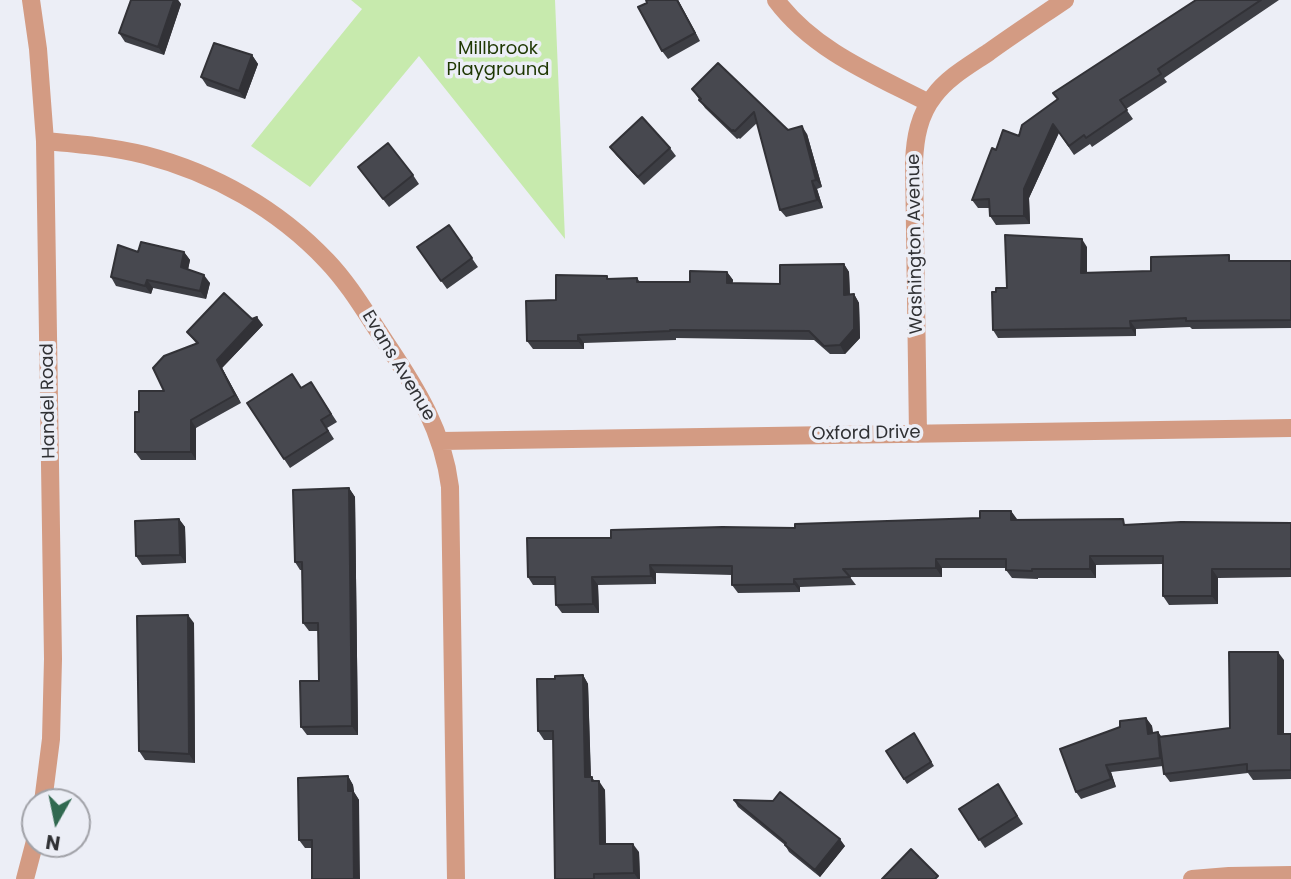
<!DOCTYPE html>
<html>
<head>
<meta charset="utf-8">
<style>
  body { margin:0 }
  #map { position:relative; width:1291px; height:879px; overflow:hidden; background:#eceef6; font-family:Poppins,sans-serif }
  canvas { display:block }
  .north { position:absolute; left:21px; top:788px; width:70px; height:70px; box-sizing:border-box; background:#eceef6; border:2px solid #a1a2a8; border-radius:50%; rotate:189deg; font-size:19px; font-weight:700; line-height:28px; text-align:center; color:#303134 }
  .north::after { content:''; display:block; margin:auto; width:24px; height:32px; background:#316950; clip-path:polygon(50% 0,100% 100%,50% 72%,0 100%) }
</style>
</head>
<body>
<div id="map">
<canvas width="1291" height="879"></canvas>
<div class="north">N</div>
</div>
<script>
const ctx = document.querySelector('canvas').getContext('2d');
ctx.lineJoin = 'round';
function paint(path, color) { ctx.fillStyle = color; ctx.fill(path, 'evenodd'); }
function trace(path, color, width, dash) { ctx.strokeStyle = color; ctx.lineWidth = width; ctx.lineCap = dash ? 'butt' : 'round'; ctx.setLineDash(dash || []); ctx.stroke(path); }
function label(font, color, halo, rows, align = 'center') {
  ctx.font = font + ' Poppins,sans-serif'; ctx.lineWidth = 7; ctx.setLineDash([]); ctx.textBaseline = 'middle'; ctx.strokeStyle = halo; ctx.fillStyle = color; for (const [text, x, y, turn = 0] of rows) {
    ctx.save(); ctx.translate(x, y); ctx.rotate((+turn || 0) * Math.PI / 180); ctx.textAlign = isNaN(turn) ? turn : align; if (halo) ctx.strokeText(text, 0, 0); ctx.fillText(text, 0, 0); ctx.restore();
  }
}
paint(new Path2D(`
  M351,0H555L565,239L419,56L310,187L251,146L362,9Z`), '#c7eaad');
trace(new Path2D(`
  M31,0L38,49L45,141L53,659L51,739L43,802
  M776,0C814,51 875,75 929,103
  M45,141C79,144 113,147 145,155C214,173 278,209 327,261C350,285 367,315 386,343C417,389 443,431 450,487L456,879
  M918,434L914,162C915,138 919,115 934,96C948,77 970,65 989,52C1014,34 1040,17 1065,0
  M441,441L1291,428
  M25,879L35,841
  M1192,879L1229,876L1291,875`), '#d39b83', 18);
paint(new Path2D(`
  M131,0H178L181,4L164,55L125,42L119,33Z
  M678,0L700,41L668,59L662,51L647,3Z
  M1196,0H1279L1164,78L1167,82L1126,109L1133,119L1092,147L1090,144L1074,155L1059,133L1029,198L1030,224L996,225L990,216L989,208H978L972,200L996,150L1019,136L1167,20Z
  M252,55L258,64L245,99L207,86L201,77Z
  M718,63L788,130L807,134L822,187L817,189L823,208L786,217L780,210L757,123L740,139L739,138L737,139L705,108L692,89Z
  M610,147L670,148L676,156L644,185L616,155Z
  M358,167L413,175L419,184L389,207Z
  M449,225L478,267L447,289L417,247Z
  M1087,247V273L1151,271L1233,261H1291V328L1192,329L1190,327L1136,329V336L998,338L993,330L996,292Z
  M138,252H184L190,260L188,269L210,283L206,299L153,288L151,294L116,286L111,277Z
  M844,264L849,272L850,294H854L859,303L860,338L845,354H830L814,340L676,338V340L584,343V349H533L527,341L556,300L609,279L637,278L640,282H690L727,272L733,280L732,283L780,284Z
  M252,319L263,325L222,368L241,403L196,428V460H141L135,452L139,412L164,391L196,343L187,332Z
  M311,382L337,422L327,428L334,439L290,468L247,403L302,388Z
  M349,488L355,497L358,735H307L301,727L319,681L318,631H309L303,623V570H300L295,562Z
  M1011,511L1017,520L1127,524L1291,523V577L1218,578V604L1169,605L1163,596V564L1096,565V578H1038V579L1012,578L1006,570V568H942V577H850L856,585L800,587V592L738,593L732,585V575L656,573V584L598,585L599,613H562L556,605V585H533L528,577L611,538L980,518Z
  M179,519L185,527L186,563L142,565L136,556Z
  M194,623L195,763L145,760L139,751Z
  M1284,660V734H1291V779L1253,780L1248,773L1170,782L1164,774L1163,766L1111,772L1116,787L1081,799L1076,792L1146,718L1152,726L1153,733L1158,732L1161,736L1230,728Z
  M583,675L588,684L591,777L605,790L606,844L639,852L640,879H555L553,740H544L538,731L555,679Z
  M914,733L934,766L907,784L886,751Z
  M348,776L353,785L354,792L359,800L312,848H305L299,840Z
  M1003,793L1023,824L985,848L959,809Z
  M734,800L845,846L820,877L789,852L785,845L738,807Z`), '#3d3e44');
paint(new Path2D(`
  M174,0H178L181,4L164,55L158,47Z
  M677,0H678L700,41L695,33Z
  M252,55L258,64L245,99L239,91Z
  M1053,124L1059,132L1029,198L1030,224L1024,216V189Z
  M802,126L807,134L822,187L816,180Z
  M812,181L817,189L823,208L817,200Z
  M1082,239L1087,247V281L1081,273Z
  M184,252L190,260L187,275L181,267Z
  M844,264L849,272L850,303L844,295Z
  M727,272L733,280L732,292L727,283Z
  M204,275L210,283L206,299L200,291Z
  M147,280L153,288L151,294L145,286Z
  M854,294L859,303L860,338L845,354L840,345Z
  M257,317L263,325L222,368L241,403L235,395L217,360Z
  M1130,321L1136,329V336L1131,328Z
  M578,335L584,343V349L578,341Z
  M191,420L196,428V460L191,452Z
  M349,488L355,497L358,735L352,726Z
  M1011,511L1017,519V528L1011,520Z
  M179,519L185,527L186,563L180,555Z
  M1090,556L1096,565V578L1090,569Z
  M936,559L942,568V577L936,568Z
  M650,565L656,573V584L651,576Z
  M1212,569L1218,578V604L1212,596Z
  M592,577L598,585L599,613L593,604Z
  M794,579L800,587V592L794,584Z
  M188,615L194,623L195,763L189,754Z
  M1278,652L1284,660V742L1278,734Z
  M583,675L588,684L591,785L585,777Z
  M1146,718L1152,726L1154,741L1148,734Z
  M1158,732L1163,740L1165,765L1160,758Z
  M1106,765L1111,772L1116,787L1111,779Z
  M348,776L353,785L354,792L359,800L360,879H354Z
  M599,781L605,790L606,853L600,844Z
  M840,839L845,846L820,877L815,870Z
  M633,844L639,852L640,879H638L634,873Z`), '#323237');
const building = new Path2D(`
  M131,0H174L158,47L119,33Z
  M646,0H677L695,33L662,51L638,7L647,3Z
  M1196,0H1261L1158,69L1161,74L1120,100L1127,110L1086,138L1084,135L1069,146L1053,124L1024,189V216H990L989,199L972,200L992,148L996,150L1003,130L1019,136L1022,125L1058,99L1053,93Z
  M214,43L252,55L239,91L201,77Z
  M718,63L788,130L802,126L816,180L812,181L817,200L780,210L754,112L735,131L733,130L732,131L699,100L701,99L692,89Z
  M642,117L670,148L638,177L610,147Z
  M388,143L413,175L383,199L358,167Z
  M449,225L472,258L441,281L417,247Z
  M1005,235L1082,239L1081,273L1151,271V257L1229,255V261H1291V320L1186,321V318L1130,321L1131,328L993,330L992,292H996V288H1007Z
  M141,242L184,252L181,267L204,275L200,291L147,280L145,286L111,277L118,245L138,252Z
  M844,264V295L854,294V329L840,345L824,346L809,331L670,330V331L578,335V341H527L526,301L556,300V275L607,276V279L637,278V282H690V271L727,272V283L780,284V265Z
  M224,293L252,319L257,317L217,360L235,395L191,420V452H135V412H139V391H164L153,368L164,356L198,343L187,332Z
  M292,374L301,388L311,382L331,414L321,420L328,431L284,459L247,403Z
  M349,488L352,726L301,727L300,681H319L318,623H303L302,562H295L293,490Z
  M980,511H1011V520L1123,519L1124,525L1181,522L1291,523V569H1212V596H1163V556H1090V569H1032V571L1006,570V559H936V568L843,569L850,577L794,579V584L732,585V566L650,565L651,576L592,577L593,604L556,605L555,577H528L527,538H611V530L722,527L795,528V524L980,518Z
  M179,519L180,555L136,556L135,521Z
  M188,615L189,754L139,751L137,616Z
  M1229,652H1278V734H1291V770L1247,771V764L1164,774L1159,737L1230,728Z
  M583,675L585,777H592V781H599L600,844H633L634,873L594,874V879H555L553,731H538L537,679H555V676Z
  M1146,718L1148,734L1158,732L1160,758L1106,765L1111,779L1076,792L1060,749L1120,727V721Z
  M914,733L931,762L904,779L886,751Z
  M348,776V791H353L354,879H312V840H299L298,778Z
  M998,784L1017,816L979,840L959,809Z
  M780,792L840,839L815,870L785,845L786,843L734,800L773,801Z
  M911,849L938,876L935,879H882Z`);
paint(building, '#47484f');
trace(building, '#323237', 2);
label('18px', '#1e3702', '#eceef6', [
  ["Millbrook",498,49],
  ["Playground",498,70]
]);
label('18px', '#303134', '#eceef6', [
  ["Washington Avenue",916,244,-91],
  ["Evans Avenue",398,366,59],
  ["Handel Road",49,401,-91],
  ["Oxford Drive",866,434,-1]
]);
</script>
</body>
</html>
